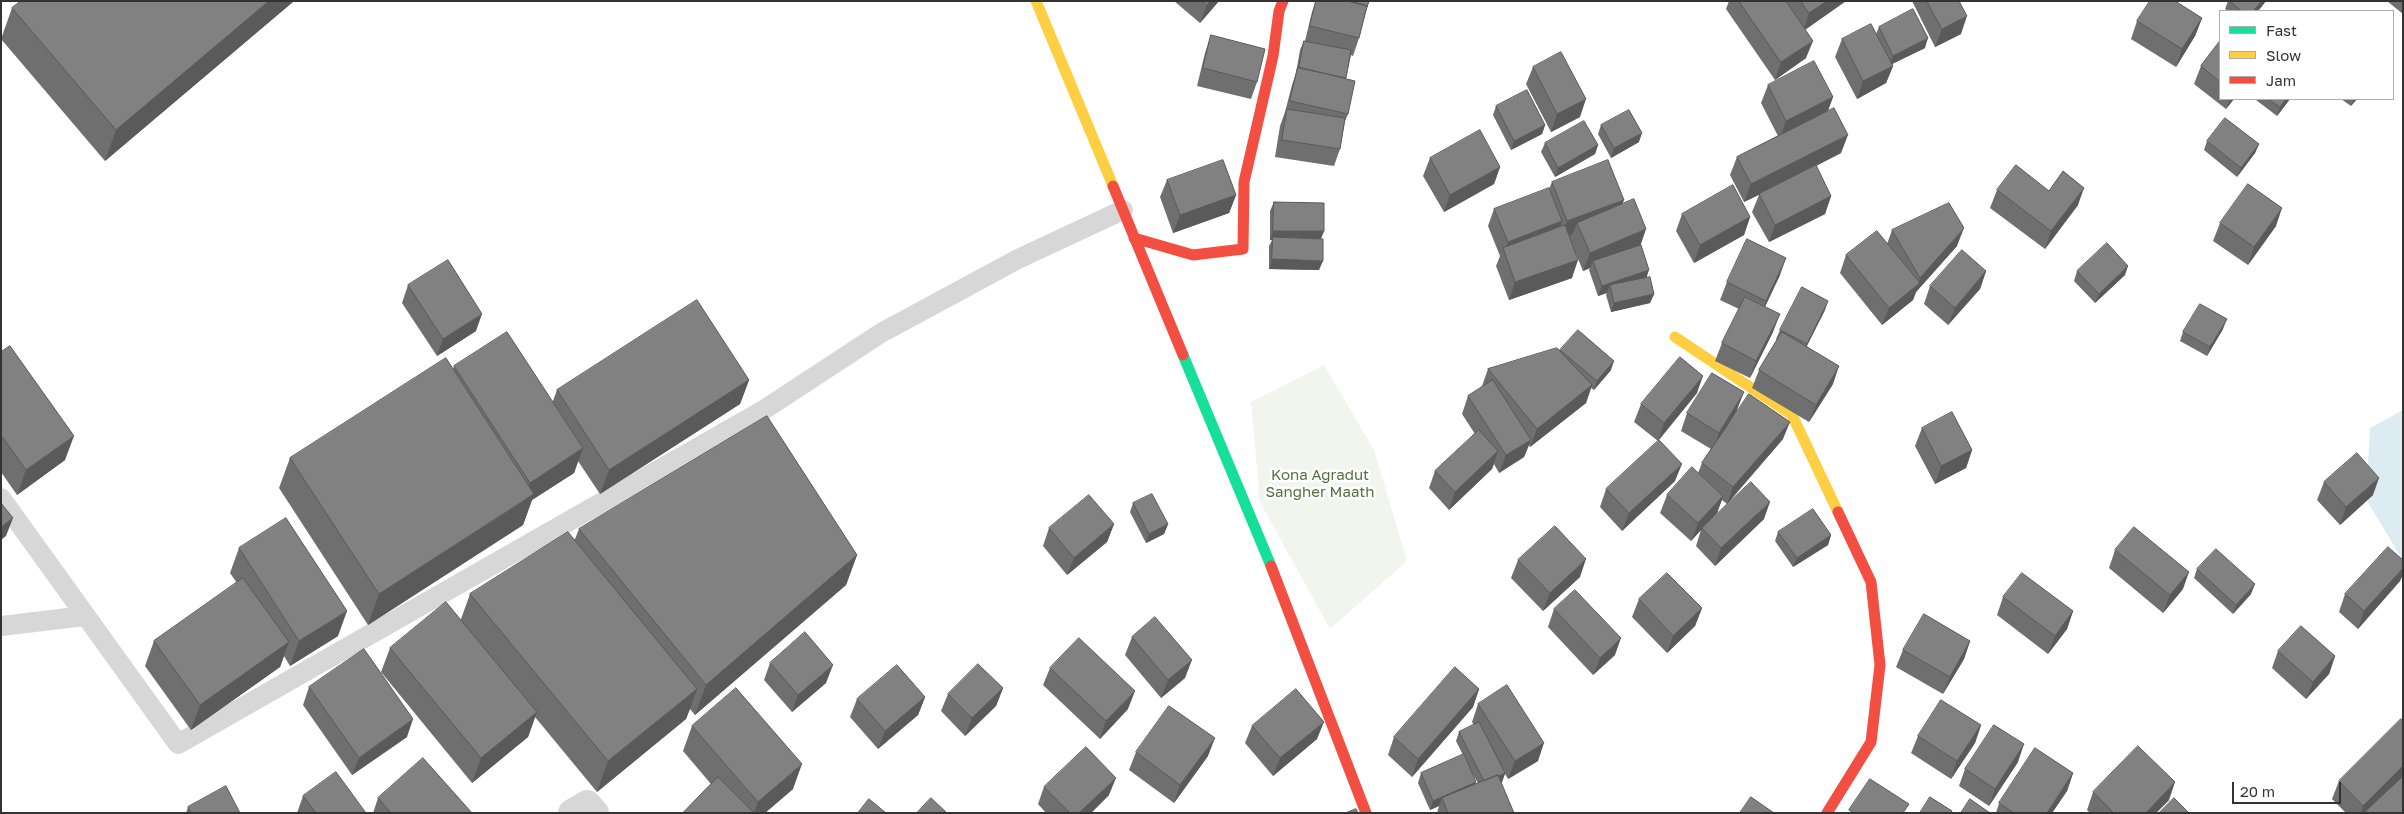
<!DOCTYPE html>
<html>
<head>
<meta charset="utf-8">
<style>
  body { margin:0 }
  #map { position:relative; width:2404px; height:814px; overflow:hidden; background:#fff; font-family:"Golos Text",sans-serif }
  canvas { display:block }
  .frame { position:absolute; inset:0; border:2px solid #333; pointer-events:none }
  .legend { position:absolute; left:2219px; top:10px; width:175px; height:90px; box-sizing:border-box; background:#fff; border:1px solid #adadad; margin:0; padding:6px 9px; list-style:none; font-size:15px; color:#333 }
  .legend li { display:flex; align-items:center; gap:10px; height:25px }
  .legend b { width:25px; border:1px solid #adadad }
  .scale { position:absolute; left:2232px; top:782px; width:109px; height:22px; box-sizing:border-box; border:2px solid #333; border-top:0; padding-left:6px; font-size:15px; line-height:18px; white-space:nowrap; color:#333; -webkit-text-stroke:4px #fff; paint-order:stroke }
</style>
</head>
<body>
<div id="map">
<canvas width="2404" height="814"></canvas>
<div class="frame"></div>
<ul class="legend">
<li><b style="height:6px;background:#16e098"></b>Fast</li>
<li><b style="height:6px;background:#ffcf43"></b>Slow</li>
<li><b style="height:6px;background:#f24e42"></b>Jam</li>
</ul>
<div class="scale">20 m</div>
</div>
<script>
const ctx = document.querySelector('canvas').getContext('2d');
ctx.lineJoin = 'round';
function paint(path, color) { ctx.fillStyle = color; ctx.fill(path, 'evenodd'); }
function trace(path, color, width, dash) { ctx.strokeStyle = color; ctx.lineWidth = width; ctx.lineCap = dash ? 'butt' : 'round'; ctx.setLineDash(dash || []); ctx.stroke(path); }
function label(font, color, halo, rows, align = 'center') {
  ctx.font = font + ' "Golos Text",sans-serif'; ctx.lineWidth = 5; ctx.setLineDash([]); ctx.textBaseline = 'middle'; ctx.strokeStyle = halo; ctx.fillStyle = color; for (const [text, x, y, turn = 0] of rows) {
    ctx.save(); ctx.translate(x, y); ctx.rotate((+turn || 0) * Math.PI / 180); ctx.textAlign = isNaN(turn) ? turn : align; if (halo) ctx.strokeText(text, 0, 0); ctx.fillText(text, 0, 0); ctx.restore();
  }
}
paint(new Path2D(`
  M1324,365L1374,450L1407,561L1330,629L1260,502L1251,402Z`), '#f1f5ed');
paint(new Path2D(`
  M2403,410V561L2366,499L2370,428Z`), '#ddebf3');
trace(new Path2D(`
  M1,498L178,744L762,411L881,333L1018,259L1123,210
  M1,626L85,616`), '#d7d7d7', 20);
trace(new Path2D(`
  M572,813L587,804L595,813`), '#d7d7d7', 28);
trace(new Path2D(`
  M1183,355L1271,566`), '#16e098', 11);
trace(new Path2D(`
  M1036,1L1113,186
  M1675,337L1792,415L1838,512`), '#ffcf43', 11);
trace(new Path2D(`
  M1113,186L1183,355
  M1134,238L1193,255L1243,249L1244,182L1273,56L1279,11L1283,1
  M1271,566L1366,813
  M1827,813L1871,742L1880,665L1871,582L1838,512`), '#f24e42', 11);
paint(new Path2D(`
  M294,1L105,161L1,39L12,8Z
  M1174,1H1219L1200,23Z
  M1316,1H1369L1359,38L1353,56L1351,55L1346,78L1348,114L1345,121L1340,149L1334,166L1275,157L1280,126L1285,112L1292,85L1296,73L1300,50L1304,41H1305L1312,12Z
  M1729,1H1846L1805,30L1806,58L1775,80L1726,9Z
  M1912,1H1959L1961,34L1935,47Z
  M2228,1H2266L2258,11H2228L2225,9Z
  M2387,1H2403V14Z
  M2202,18L2195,36L2176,67L2131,39L2137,21Z
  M1879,27L1925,48L1892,64L1893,66L1886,83L1857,99L1835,57L1842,39L1876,34Z
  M1211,35L1257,82L1251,99L1197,86L1205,53Z
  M2220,41V99H2234L2226,109L2194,84L2201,66Z
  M1533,67L1580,117L1551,132L1526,84Z
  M1768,85L1833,97L1828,111L1841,153L1816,166L1831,196L1825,214L1769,242L1752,212L1759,195L1744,202L1730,175L1737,157L1778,136L1761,103Z
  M2257,99H2290L2277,116L2256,100Z
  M2341,99H2357L2351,106Z
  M1496,106L1545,125L1542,134L1511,150L1493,115Z
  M1601,125L1639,142L1611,158L1598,134Z
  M2207,141L2259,144L2255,153L2237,177L2204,150Z
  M1545,143L1598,145L1595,154L1555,177L1541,152Z
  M1430,158L1500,167L1494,184L1444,212L1423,176Z
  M1167,180L1236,195L1229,213L1173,233L1160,197Z
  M1552,182L1622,204L1641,245L1647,277L1654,294L1650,303L1611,312L1606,295L1607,293L1598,296L1589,270L1590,268L1583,271L1576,254L1572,278L1509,300L1496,266L1500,256L1488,226L1494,209L1549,189Z
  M1997,190L2049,191L2078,205L2045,249L1990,208Z
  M1274,202L1324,231L1321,238L1319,270L1269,269V246L1272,240H1270V211Z
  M1682,214L1750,217L1744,235L1694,263L1676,231Z
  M2220,223L2276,226L2248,265L2213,241Z
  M1892,230L1957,246L1916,292L1913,300L1882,325L1840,273L1846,255L1887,244Z
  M1986,271L1980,289L1948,325L1924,304L1930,286Z
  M2077,271L2125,275L2095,303L2074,281Z
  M1780,275L1765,307L1773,332L1750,378L1715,361L1722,343L1739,309L1720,300L1727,282Z
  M408,285L476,331L437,356L402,303Z
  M1825,310L1807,346L1833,384L1809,422L1752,388L1759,370L1777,340L1776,339L1780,330Z
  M2223,329L2207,356L2180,341L2183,332Z
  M1560,350L1611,370L1594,390L1591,388L1586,403L1530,447L1529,445L1524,457L1499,473L1494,464L1492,469L1449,510L1429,488L1435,471L1475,434L1462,414L1468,396L1482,387V386L1488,369Z
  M1,352L65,460L17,495L1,472Z
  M454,366L553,401L557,390L749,380L740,404L600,494L578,461L574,473L532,500L523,525L368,625L279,488L290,458L453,369Z
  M1697,393L1658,441L1634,422L1641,404Z
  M1737,410L1730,422L1783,439L1727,504L1722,500L1717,513L1711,520L1764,519L1715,566L1696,546L1701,530L1691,541L1660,513L1667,495L1698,473L1702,463L1711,449L1681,431L1687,413Z
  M1922,428L1972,450L1966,468L1935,484L1915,446Z
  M1675,481L1622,531L1600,507L1606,489Z
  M2324,482L2373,495L2340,525L2317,500Z
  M1133,503L1168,524L1164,534L1146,543L1130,512Z
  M1114,524L1107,542L1067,575L1043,546L1049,528Z
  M579,529L857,555L846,585L695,715L690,709L686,719L597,792L535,717L528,737L472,783L381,672L390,648L461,619L470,594L575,539Z
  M1778,532L1831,535L1828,545L1793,567L1775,541Z
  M239,548L338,636L290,666L284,656L280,667L191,730L145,666L154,641L237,583L230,573Z
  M2115,550L2183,589L2163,613L2109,568Z
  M1518,560L1580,577L1543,611L1511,578Z
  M2197,569L2251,594L2233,614L2194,578Z
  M2400,581L2358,629L2339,612L2345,594Z
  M2003,597L2073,611L2067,629L2048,654L1997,615Z
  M1639,599L1702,608L1695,626L1667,653L1632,617Z
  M1554,609L1615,655L1593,675L1548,627Z
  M1132,637L1185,678L1161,698L1125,655Z
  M1970,641L1964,659L1943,694L1896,667L1903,650Z
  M2278,651L2335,656L2329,674L2306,699L2272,668Z
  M770,663L826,683L792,712L764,680Z
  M1050,668L1128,709L1100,739L1043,685Z
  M309,687L407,737L352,775L303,705Z
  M1003,688L996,706L965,736L941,711L948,694Z
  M1479,689L1473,707L1412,777L1388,755L1394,737Z
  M925,697L918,715L878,749L850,717L857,699Z
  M1478,704L1538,761L1508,779L1505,774L1502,782L1501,783L1514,813H1437L1439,806L1430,810L1418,783L1421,773L1463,755L1456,741L1459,732L1474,725L1472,722ZM1472,773L1478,783L1475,784Z
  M1981,725L1975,743L1951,779L1911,753L1918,736Z
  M692,726L793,789L765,813H683L711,784L683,751Z
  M1252,726L1317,739L1273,776L1245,743Z
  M1136,752L1208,756L1174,803L1129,770Z
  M2018,762L1989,806L1959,786L1965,769Z
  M2073,773L2067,791L2052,813H1996L1999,803Z
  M2339,781L2403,813H2346L2332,799Z
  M1044,787L1109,795L1091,813H1046L1038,804Z
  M2093,792L2169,800L2156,813H2090L2087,810Z
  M303,796L366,813H297Z
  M378,798L472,813H373Z
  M188,807L240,813H186Z`), '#6f6f6f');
paint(new Path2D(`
  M269,1H294L105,161L116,130Z
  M1210,1H1219L1200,23L1207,5Z
  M1827,1H1846L1803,31L1809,13Z
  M2262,1H2266L2258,11H2253Z
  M1967,16L1961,34L1935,47L1942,29Z
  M2202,18L2195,36L2176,67L2182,49Z
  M1928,38L1925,48L1890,65L1893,56Z
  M1813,41L1806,58L1775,80L1781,62Z
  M1893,66L1886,83L1857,99L1863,81Z
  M1833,97L1826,115L1780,138L1786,121Z
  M1586,99L1580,117L1551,132L1557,114Z
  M2230,99H2234L2226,109Z
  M2286,99H2290L2277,116L2280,107Z
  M2354,99H2357L2351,106Z
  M1545,125L1542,134L1511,150L1514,141Z
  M1642,133L1639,142L1611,158L1614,148Z
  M1848,135L1841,153L1744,202L1751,184Z
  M2259,144L2255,153L2237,177L2241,168Z
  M1598,145L1595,154L1555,177L1558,168Z
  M1500,167L1494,184L1444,212L1450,195Z
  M2084,188L2078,205L2045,249L2051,231Z
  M1236,195L1229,213L1173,233L1180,215Z
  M1831,196L1825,214L1769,242L1775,225Z
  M1624,200L1617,217L1577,223L1572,235L1561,239L1567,221Z
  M2282,208L2276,226L2248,265L2254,247Z
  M1750,217L1744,235L1694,263L1700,245Z
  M1562,221L1556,239L1504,252L1508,242Z
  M1964,228L1957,246L1916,292L1913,300L1882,325L1889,308L1918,285L1920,278Z
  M1646,229L1640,247L1593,261L1590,268L1583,271L1590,253Z
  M1273,231H1324L1320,241L1273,237L1272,240H1270Z
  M1786,258L1780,275L1759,319L1766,301Z
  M1272,259L1323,261L1319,270L1269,269Z
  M1578,260L1572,278L1509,300L1515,282Z
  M2128,266L2125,275L2095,303L2099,294Z
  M1649,270L1646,279L1610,285L1607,293L1598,296L1602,286Z
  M1986,271L1980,289L1948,325L1955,308Z
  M1654,294L1650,303L1611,312L1614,303Z
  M1828,301L1825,310L1803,353L1807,344Z
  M482,314L476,331L437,356L443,339Z
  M1780,314L1773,332L1750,378L1756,361Z
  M2227,319L2223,329L2207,356L2210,347Z
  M1614,361L1611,370L1594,390L1597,381Z
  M1839,366L1833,384L1809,422L1816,405Z
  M1703,376L1697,393L1658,441L1664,423Z
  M749,380L740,404L600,494L609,470Z
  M1592,385L1586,403L1530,447L1537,429Z
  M1744,392L1737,410L1713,451L1719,433Z
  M1790,422L1783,439L1727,504L1733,487Z
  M74,436L65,460L17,495L26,470Z
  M1531,440L1524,457L1499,473L1506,455Z
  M583,448L574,473L532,500L523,525L368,625L379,594L523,502L530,483Z
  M1972,450L1966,468L1935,484L1941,466Z
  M1498,451L1492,469L1449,510L1455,492Z
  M1682,464L1675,481L1622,531L1629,513Z
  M2379,478L2373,495L2340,525L2346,507Z
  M1723,496L1717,513L1703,529L1702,528L1701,530L1691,541L1698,523Z
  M1770,502L1764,519L1715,566L1721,548Z
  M13,518L6,536L1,540V527Z
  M1114,524L1107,542L1067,575L1074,558Z
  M1168,524L1164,534L1146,543L1149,534Z
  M1831,535L1828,545L1793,567L1797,558Z
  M857,555L846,585L695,715L706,685Z
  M1586,559L1580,577L1543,611L1550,593Z
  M2403,568V575L2400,581L2358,629L2364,611Z
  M2189,572L2183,589L2163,613L2170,595Z
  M2255,584L2251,594L2233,614L2236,605Z
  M1702,608L1695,626L1667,653L1673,636Z
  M347,611L338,636L290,666L299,641Z
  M2073,611L2067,629L2048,654L2055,636Z
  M1621,638L1615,655L1593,675L1600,658Z
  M1970,641L1964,659L1943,694L1950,677Z
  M289,642L280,667L191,730L200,705Z
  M2335,656L2329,674L2306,699L2313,682Z
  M1192,660L1185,678L1161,698L1168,680Z
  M833,665L826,683L792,712L798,695Z
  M1003,688L996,706L965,736L972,718Z
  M697,689L686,719L597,792L608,761Z
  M1479,689L1473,707L1412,777L1418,759Z
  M1135,691L1128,709L1100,739L1106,721Z
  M925,697L918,715L878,749L885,731Z
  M537,712L528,737L472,783L481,758Z
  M413,719L407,737L352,775L359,758Z
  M1324,722L1317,739L1273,776L1280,758Z
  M1981,725L1975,743L1951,779L1957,761Z
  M1215,738L1208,756L1174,803L1180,785Z
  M1544,743L1538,761L1508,779L1515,761Z
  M2024,744L2018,762L1989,806L1995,789Z
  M802,764L793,789L765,813H754L758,802Z
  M2403,766V777L2366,811L2365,813H2361L2363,806Z
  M1505,773L1502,782L1482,792L1485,783Z
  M2073,773L2067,791L2052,813H2047Z
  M1116,778L1109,795L1091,813H1079Z
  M1476,782L1473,791L1442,798L1439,806L1430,810L1433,801Z
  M2175,782L2169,800L2156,813H2146Z`), '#5a5a5a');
const building = new Path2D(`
  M21,1H269L116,130L12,8Z
  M1202,1H1210L1207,5Z
  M1316,1H1347L1367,6L1359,38L1310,26Z
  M1350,1H1369L1367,7V6Z
  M1739,1H1786L1813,41L1781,62Z
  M1801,1H1827L1809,13Z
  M1927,1H1959L1967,16L1942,29Z
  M2150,1H2175L2202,18L2182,49L2137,21Z
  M2230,1H2262L2253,11H2242Z
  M1913,9L1928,38L1893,56L1879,27Z
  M1871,24L1893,66L1863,81L1842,39Z
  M1211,35L1265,49L1257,82L1203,68Z
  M1304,41L1351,50L1346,78L1299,68Z
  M2220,41V82L2201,66Z
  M1561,52L1586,99L1557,114L1533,67Z
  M1814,61L1833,97L1786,121L1768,85Z
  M1298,67L1355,81L1348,114L1290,101Z
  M1527,90L1545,125L1514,141L1496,106Z
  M2269,99H2286L2280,107Z
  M1834,108L1848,135L1751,184L1737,157Z
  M1287,109L1345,118L1340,149L1282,140Z
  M1629,110L1642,133L1614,148L1601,125Z
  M2225,118L2259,144L2241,168L2207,141Z
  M1584,121L1598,145L1558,168L1545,143Z
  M1480,130L1500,167L1450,195L1430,158Z
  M1223,160L1236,195L1180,215L1167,180Z
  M1608,160L1624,200L1567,221L1552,182Z
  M1816,165L1831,196L1775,225L1759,194Z
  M2016,165L2049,191L2063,171L2084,188L2051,231L1997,190Z
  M2248,184L2282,208L2254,247L2220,223Z
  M1733,185L1750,217L1700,245L1682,214Z
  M1549,188L1562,221L1508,242L1494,209Z
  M1634,199L1646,229L1590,253L1577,223Z
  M1274,202L1324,203V231H1273Z
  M1949,203L1964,228L1920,278L1892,230Z
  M1565,225L1578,260L1515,282L1503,248Z
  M1877,231L1920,283L1889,308L1846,255Z
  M1273,237L1323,239V261L1272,259Z
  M1747,239L1786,258L1766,301L1727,282Z
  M2107,243L2128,266L2099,294L2077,271Z
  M1641,245L1649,270L1602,286L1593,261Z
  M1962,250L1986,271L1955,308L1930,286Z
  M448,260L482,314L443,339L408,285Z
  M1650,277L1654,294L1614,303L1610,285Z
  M1802,287L1828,301L1807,344L1780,330Z
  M1745,297L1780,314L1756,361L1722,343Z
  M697,300L749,380L609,470L557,390Z
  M2200,304L2227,319L2210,347L2183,332Z
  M1578,330L1614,361L1597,381L1560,350Z
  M507,332L583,448L530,483L454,366Z
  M1782,332L1839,366L1816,405L1759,370Z
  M10,346L74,436L26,470L1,435V352Z
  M1557,348L1592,385L1537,429L1488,369Z
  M1680,357L1703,376L1664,423L1641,404Z
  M446,358L534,494L379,594L290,458Z
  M1712,373L1744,392L1719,433L1687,413Z
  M1493,380L1531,440L1506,455L1468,396Z
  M1749,394L1790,422L1733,487L1702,463Z
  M1952,412L1972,450L1941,466L1922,428Z
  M767,416L857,555L706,685L579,529Z
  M1479,430L1498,451L1455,492L1435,471Z
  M1659,440L1682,464L1629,513L1606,489Z
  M2357,453L2379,478L2346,507L2324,482Z
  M1692,467L1723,496L1698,523L1667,495Z
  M1751,482L1770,502L1721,548L1702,528Z
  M1152,494L1168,524L1149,534L1133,503Z
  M1089,495L1114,524L1074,558L1049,528Z
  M1,503L13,518L1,527Z
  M1813,509L1831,535L1797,558L1778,532Z
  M286,518L347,611L299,641L239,548Z
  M1555,526L1586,559L1550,593L1518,560Z
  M2134,527L2189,572L2170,595L2115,550Z
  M568,532L697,689L608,761L470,594Z
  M2388,547L2403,560V568L2364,611L2345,594Z
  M2216,549L2255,584L2236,605L2197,569Z
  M1667,573L1702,608L1673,636L1639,599Z
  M2022,573L2073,611L2055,636L2003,597Z
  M243,578L289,642L200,705L154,641Z
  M1575,590L1621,638L1600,658L1554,609Z
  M446,602L537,712L481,758L390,648Z
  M1924,614L1970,641L1950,677L1903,650Z
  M1155,617L1192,660L1168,680L1132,637Z
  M2301,626L2335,656L2313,682L2278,651Z
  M805,632L833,665L798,695L770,663Z
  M1079,638L1135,691L1106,721L1050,668Z
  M364,649L413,719L359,758L309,687Z
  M978,664L1003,688L972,718L948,694Z
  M897,665L925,697L885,731L857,699Z
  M1455,667L1479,689L1418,759L1394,737Z
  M1507,685L1544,743L1515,761L1478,704Z
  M736,688L802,764L758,802L692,726Z
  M1296,689L1324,722L1280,758L1252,726Z
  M1941,700L1981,725L1957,761L1918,736Z
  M1169,706L1215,738L1180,785L1136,752Z
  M2401,719L2403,721V766L2363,806L2339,781Z
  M1479,722L1505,773L1499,776L1498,775L1484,781L1459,732Z
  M1994,725L2024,744L1995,789L1965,769Z
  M2138,746L2175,782L2146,813H2114L2093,792Z
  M1086,747L1116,778L1079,813H1070L1044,787Z
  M2035,748L2073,773L2047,813H2014L1999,803Z
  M1464,754L1476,782L1433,801L1421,773Z
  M423,758L472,813H391L378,798Z
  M336,772L366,813H316L303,796Z
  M1498,775L1514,813H1448L1442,798Z
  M718,777L754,813H683Z
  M2403,777V813H2367L2366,811Z
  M1870,779L1909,804L1903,813H1853L1849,810Z
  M226,786L240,813H191L188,807Z
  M1751,797L1774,813H1740Z
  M1930,797L1952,811L1951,813H1920Z
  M931,798L947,813H917Z
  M2174,798L2189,813H2159Z
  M869,799L886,813H858Z
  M1970,799L1990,813H1961Z
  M1356,809L1358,813H1346Z`);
paint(building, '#818181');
trace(building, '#5a5a5a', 1);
label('15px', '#56703f', '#fff', [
  ["Kona Agradut",1320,475],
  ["Sangher Maath",1320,492]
]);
</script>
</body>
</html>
